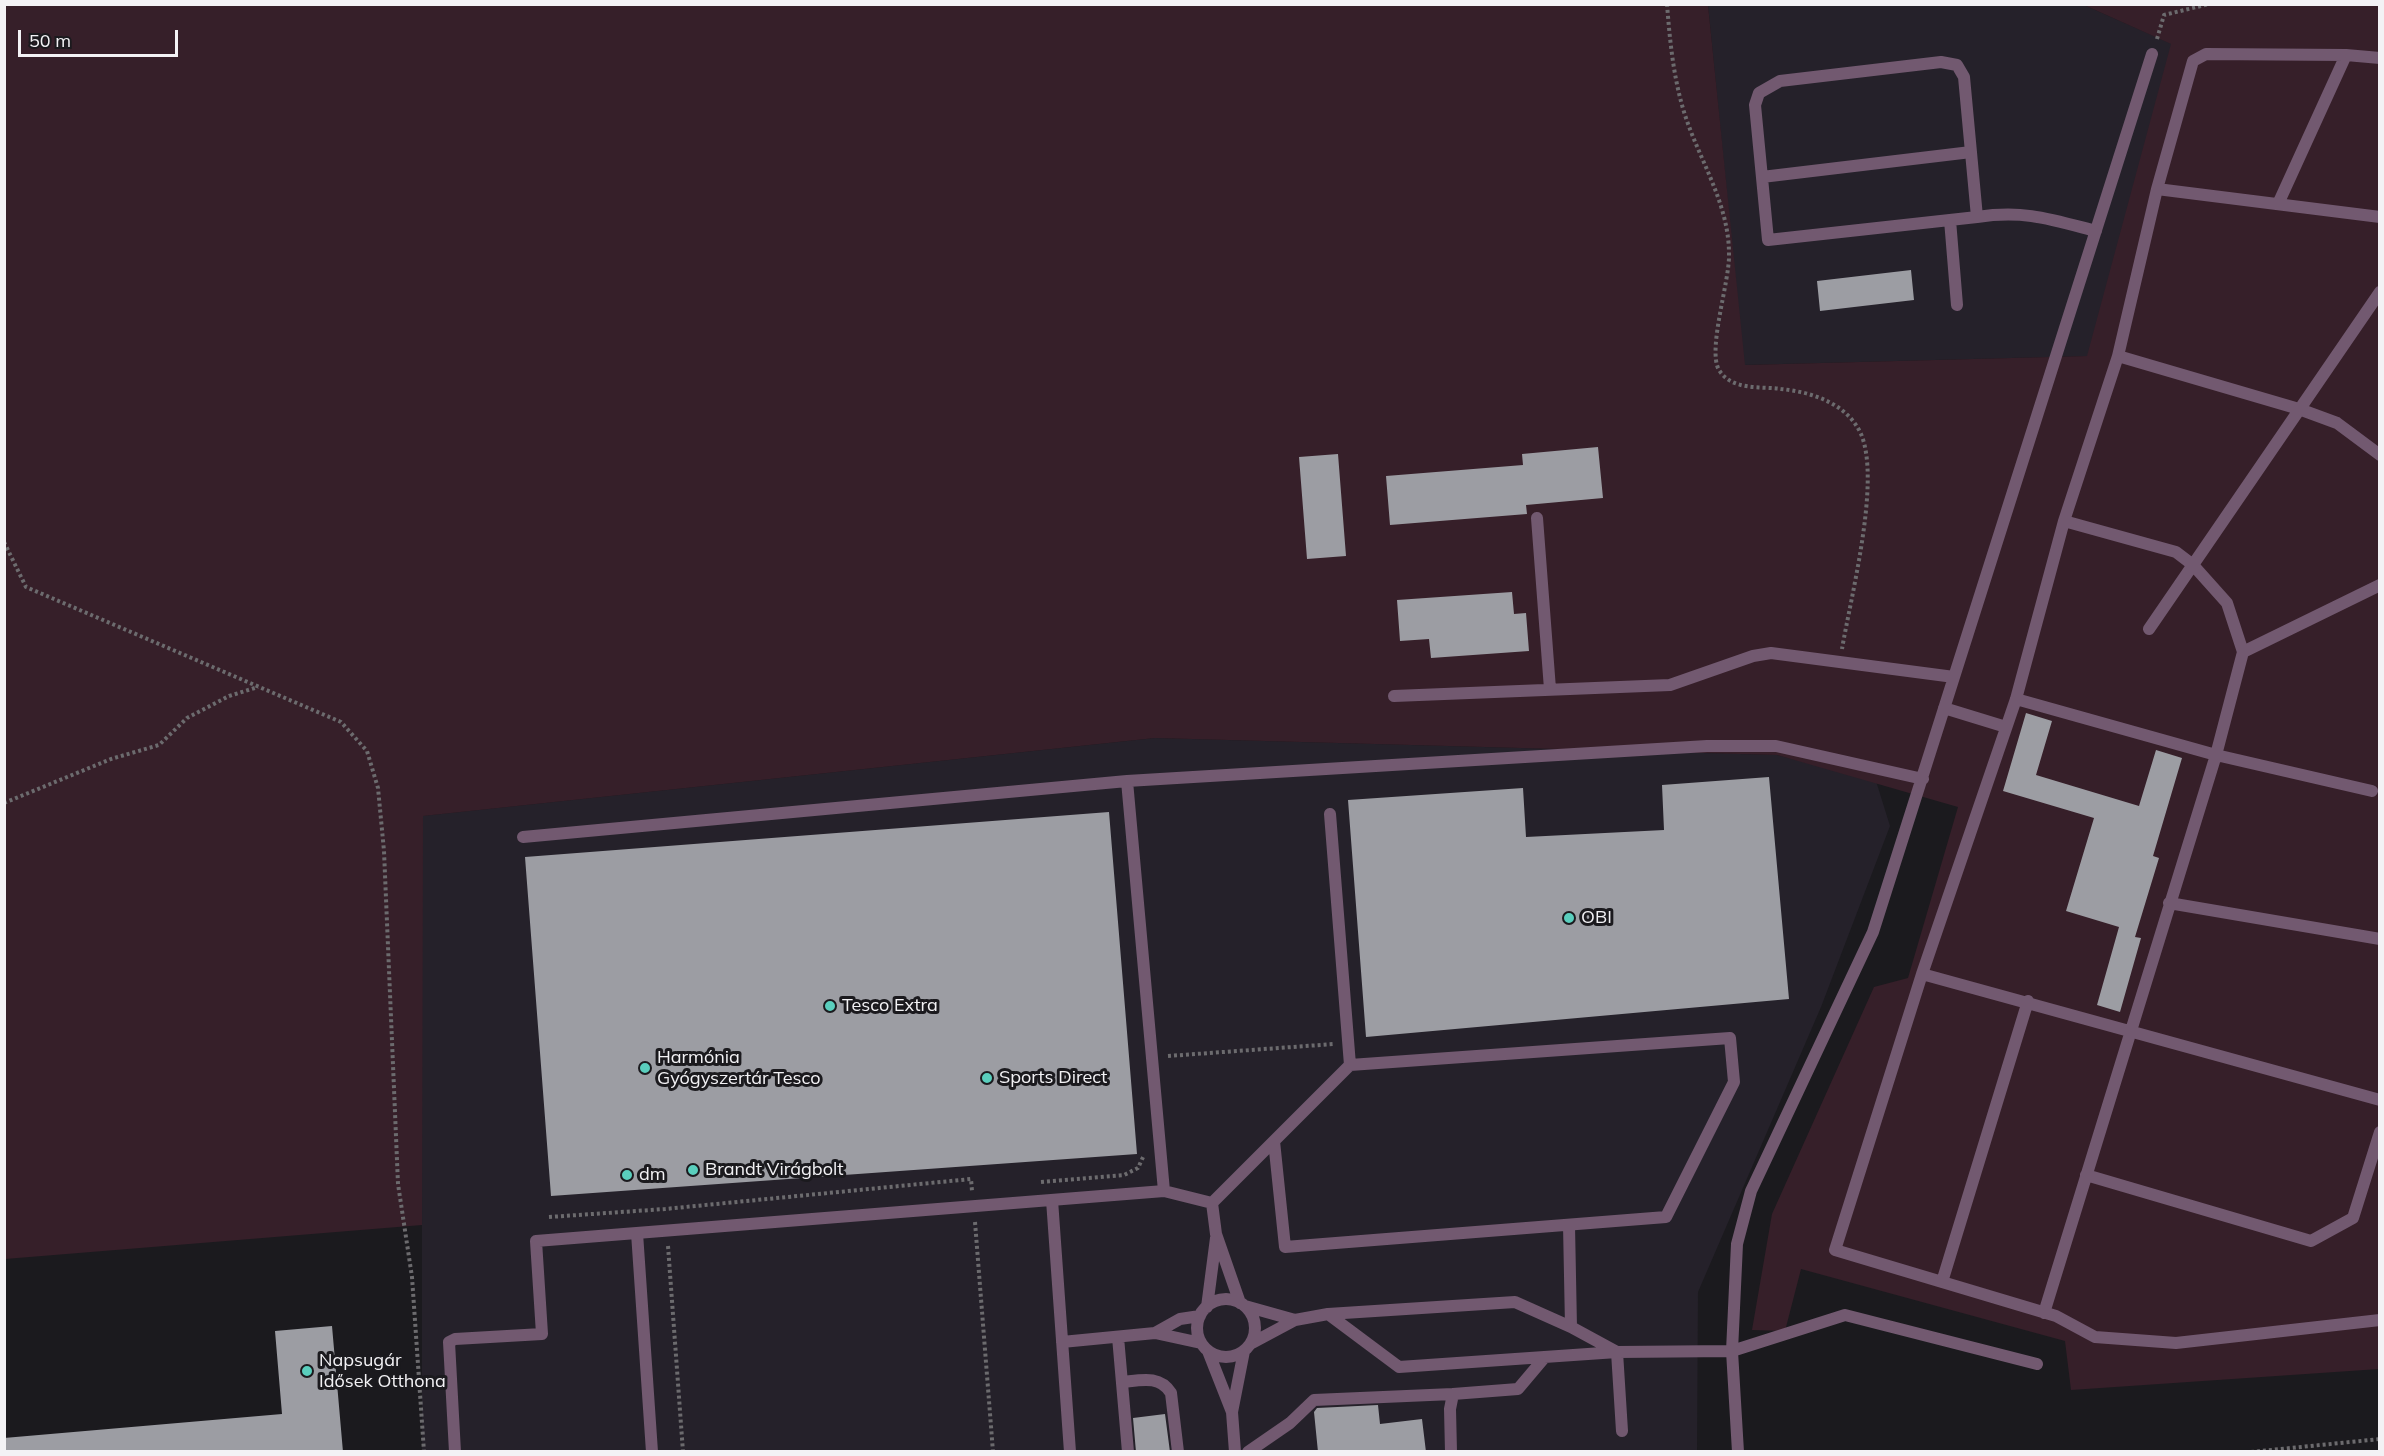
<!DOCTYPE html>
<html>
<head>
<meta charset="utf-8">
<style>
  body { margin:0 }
  #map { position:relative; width:2384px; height:1456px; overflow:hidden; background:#1b1a1e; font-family:Mulish,sans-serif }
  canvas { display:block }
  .frame { position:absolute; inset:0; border:6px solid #f3f2f5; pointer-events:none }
  .scale { position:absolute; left:18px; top:30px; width:160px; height:27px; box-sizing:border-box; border:3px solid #f3f2f5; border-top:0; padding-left:8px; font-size:18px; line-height:21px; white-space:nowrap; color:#f3f2f5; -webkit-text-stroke:4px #1b1a1e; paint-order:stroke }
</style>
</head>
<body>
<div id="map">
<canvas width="2384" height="1456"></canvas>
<div class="frame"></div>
<div class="scale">50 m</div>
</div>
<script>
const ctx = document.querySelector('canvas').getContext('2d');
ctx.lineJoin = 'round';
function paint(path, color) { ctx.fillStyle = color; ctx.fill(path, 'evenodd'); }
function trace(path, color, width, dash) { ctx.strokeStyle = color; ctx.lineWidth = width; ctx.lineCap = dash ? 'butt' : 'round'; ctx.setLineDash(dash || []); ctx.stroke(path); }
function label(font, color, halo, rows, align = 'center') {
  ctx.font = font + ' Mulish,sans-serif'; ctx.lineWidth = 6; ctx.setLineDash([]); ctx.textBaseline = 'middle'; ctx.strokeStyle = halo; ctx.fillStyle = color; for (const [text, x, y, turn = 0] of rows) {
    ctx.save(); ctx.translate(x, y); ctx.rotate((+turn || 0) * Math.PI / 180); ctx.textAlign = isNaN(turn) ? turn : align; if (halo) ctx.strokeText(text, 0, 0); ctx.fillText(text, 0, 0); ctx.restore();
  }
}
paint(new Path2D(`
  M1708,5H2084L2172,44L2088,356L1744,365Z
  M1155,738L1777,755L1876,781L1890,826L1821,1007L1698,1292L1697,1451L422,1452V816Z`), '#25212a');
paint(new Path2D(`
  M5,5H1708L1745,365L2087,356L2171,44L2084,5H2379V1369L2071,1390L2065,1341L1801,1269L1785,1331L1752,1330L1772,1214L1874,987L1908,978L1958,807L1777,755L1155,738L423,816L422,1225L5,1259Z`), '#361f29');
paint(new Path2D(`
  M1911,270L1914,300L1820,311L1817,281Z
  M1598,447L1603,498L1526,505L1527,514L1390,525L1386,476L1523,465L1522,454Z
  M1338,454L1346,556L1307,559L1299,457Z
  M1512,592L1514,614L1526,613L1529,651L1431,658L1429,639L1400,641L1397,600Z
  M2026,713L2052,721L2036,775L2139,806L2156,750L2182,758L2153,856L2159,858L2135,937L2141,938L2120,1012L2097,1005L2119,927L2066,911L2094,818L2003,791Z
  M1769,777L1789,999L1366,1037L1348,800L1523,788L1526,837L1664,830L1662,785Z
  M1109,812L1137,1154L551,1196L525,857Z
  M332,1326L343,1452H4V1438L282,1414L275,1331Z
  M1378,1405L1380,1424L1422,1419L1426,1452H1318L1314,1412L1317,1408Z
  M1165,1414L1170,1452H1136L1133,1418Z`), '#9c9da3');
trace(new Path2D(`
  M1667,4C1670,43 1674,84 1687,121C1702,164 1729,206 1729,254C1730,280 1707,350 1719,370C1732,391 1760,386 1781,389C1811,392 1847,403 1861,434C1881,481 1851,596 1842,649
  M2157,39L2164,15L2209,4
  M4,542L26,587L341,722L367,751L378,788L384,851L398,1184L412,1277L424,1452
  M4,803L111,759L159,745L187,718L229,696L258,687
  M1168,1056L1334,1044
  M1041,1182L1124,1175L1138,1168L1144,1155
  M549,1217L665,1209L971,1179L972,1191
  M975,1222L993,1452
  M668,1246L683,1452
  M2251,1452L2380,1439`), '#6c6b6e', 4, [3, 3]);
trace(new Path2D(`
  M2380,58L2346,55L2206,54L2193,61L2157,189L2118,356L2064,521L2016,699L1922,974L1835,1250L2056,1316L2095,1337L2176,1343L2380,1320
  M1762,177L1971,152
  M2157,189L2380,217
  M2278,204L2346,55
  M1977,217L1964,77L1957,65L1941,62L1780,81L1759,93L1755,105L1768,240L1977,217C2024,210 2050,219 2096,231
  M1950,220L1957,305
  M2118,356L2299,409L2337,423L2380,455
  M1537,518L1550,689
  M2064,521L2176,552L2193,565L2227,603L2243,652
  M2149,629L2380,292
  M1394,696L1670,685L1753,656L1771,653L1954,677
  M2016,699L2216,755L2044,1313
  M1944,708L2006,727
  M1127,781L1164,1191
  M2372,791L2216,755L2243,652L2380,585
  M1330,814L1350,1065
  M523,837L1127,781L1707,746H1776L1923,779
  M2169,903L2380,939
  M1922,974L2380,1100
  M2086,1175L2311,1241L2353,1218L2380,1132
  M1052,1200L1070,1452
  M1212,1203L1216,1234L1240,1303
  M1569,1225L1571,1327
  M637,1233L652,1452
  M1942,1282L2028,1001
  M1197 1328a29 29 0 1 1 58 0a29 29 0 1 1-58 0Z
  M1245,1306L1295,1320
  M1207,1307L1216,1238
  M1328,1314L1399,1367L1617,1352L1622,1431
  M1155,1333L1180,1319L1200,1316
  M1118,1337L1128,1452
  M1062,1342L1155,1333L1201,1343
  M1252,1343L1295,1320L1328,1314L1515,1302L1571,1327L1617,1352L1732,1351L1738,1452
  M1208,1351L1232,1412
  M2037,1364L1845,1315L1732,1351L1737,1244L1751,1191L1873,932L2152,54
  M1123,1382C1141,1380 1160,1375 1171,1393L1178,1452
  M455,1452L449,1342L455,1339L542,1334L536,1241L1164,1191L1212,1203L1350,1065L1730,1038L1734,1082L1666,1217L1285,1247L1274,1141
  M1235,1452L1232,1412L1244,1351
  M1248,1452L1290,1423L1314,1400L1453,1394
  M1451,1452L1450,1409L1453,1394L1518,1389L1545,1357`), '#725970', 12);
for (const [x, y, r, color] of [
  [1569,918,6,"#5acebd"],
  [830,1006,6,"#5acebd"],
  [645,1068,6,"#5acebd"],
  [987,1078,6,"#5acebd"],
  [693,1170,6,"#5acebd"],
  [627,1175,6,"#5acebd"],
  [307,1371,6,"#5acebd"]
]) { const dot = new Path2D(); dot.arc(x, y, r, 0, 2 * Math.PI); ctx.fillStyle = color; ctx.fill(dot); trace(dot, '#1b1a1e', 2); }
label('18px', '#f3f2f5', '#1b1a1e', [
  ["OBI",1581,918],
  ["Tesco Extra",842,1006],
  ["Harmónia",657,1058],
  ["Gyógyszertár Tesco",657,1079],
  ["Sports Direct",999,1078],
  ["Brandt Virágbolt",705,1170],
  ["dm",639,1175],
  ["Napsugár",319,1361],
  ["Idősek Otthona",319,1382]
], 'left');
</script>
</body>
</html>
